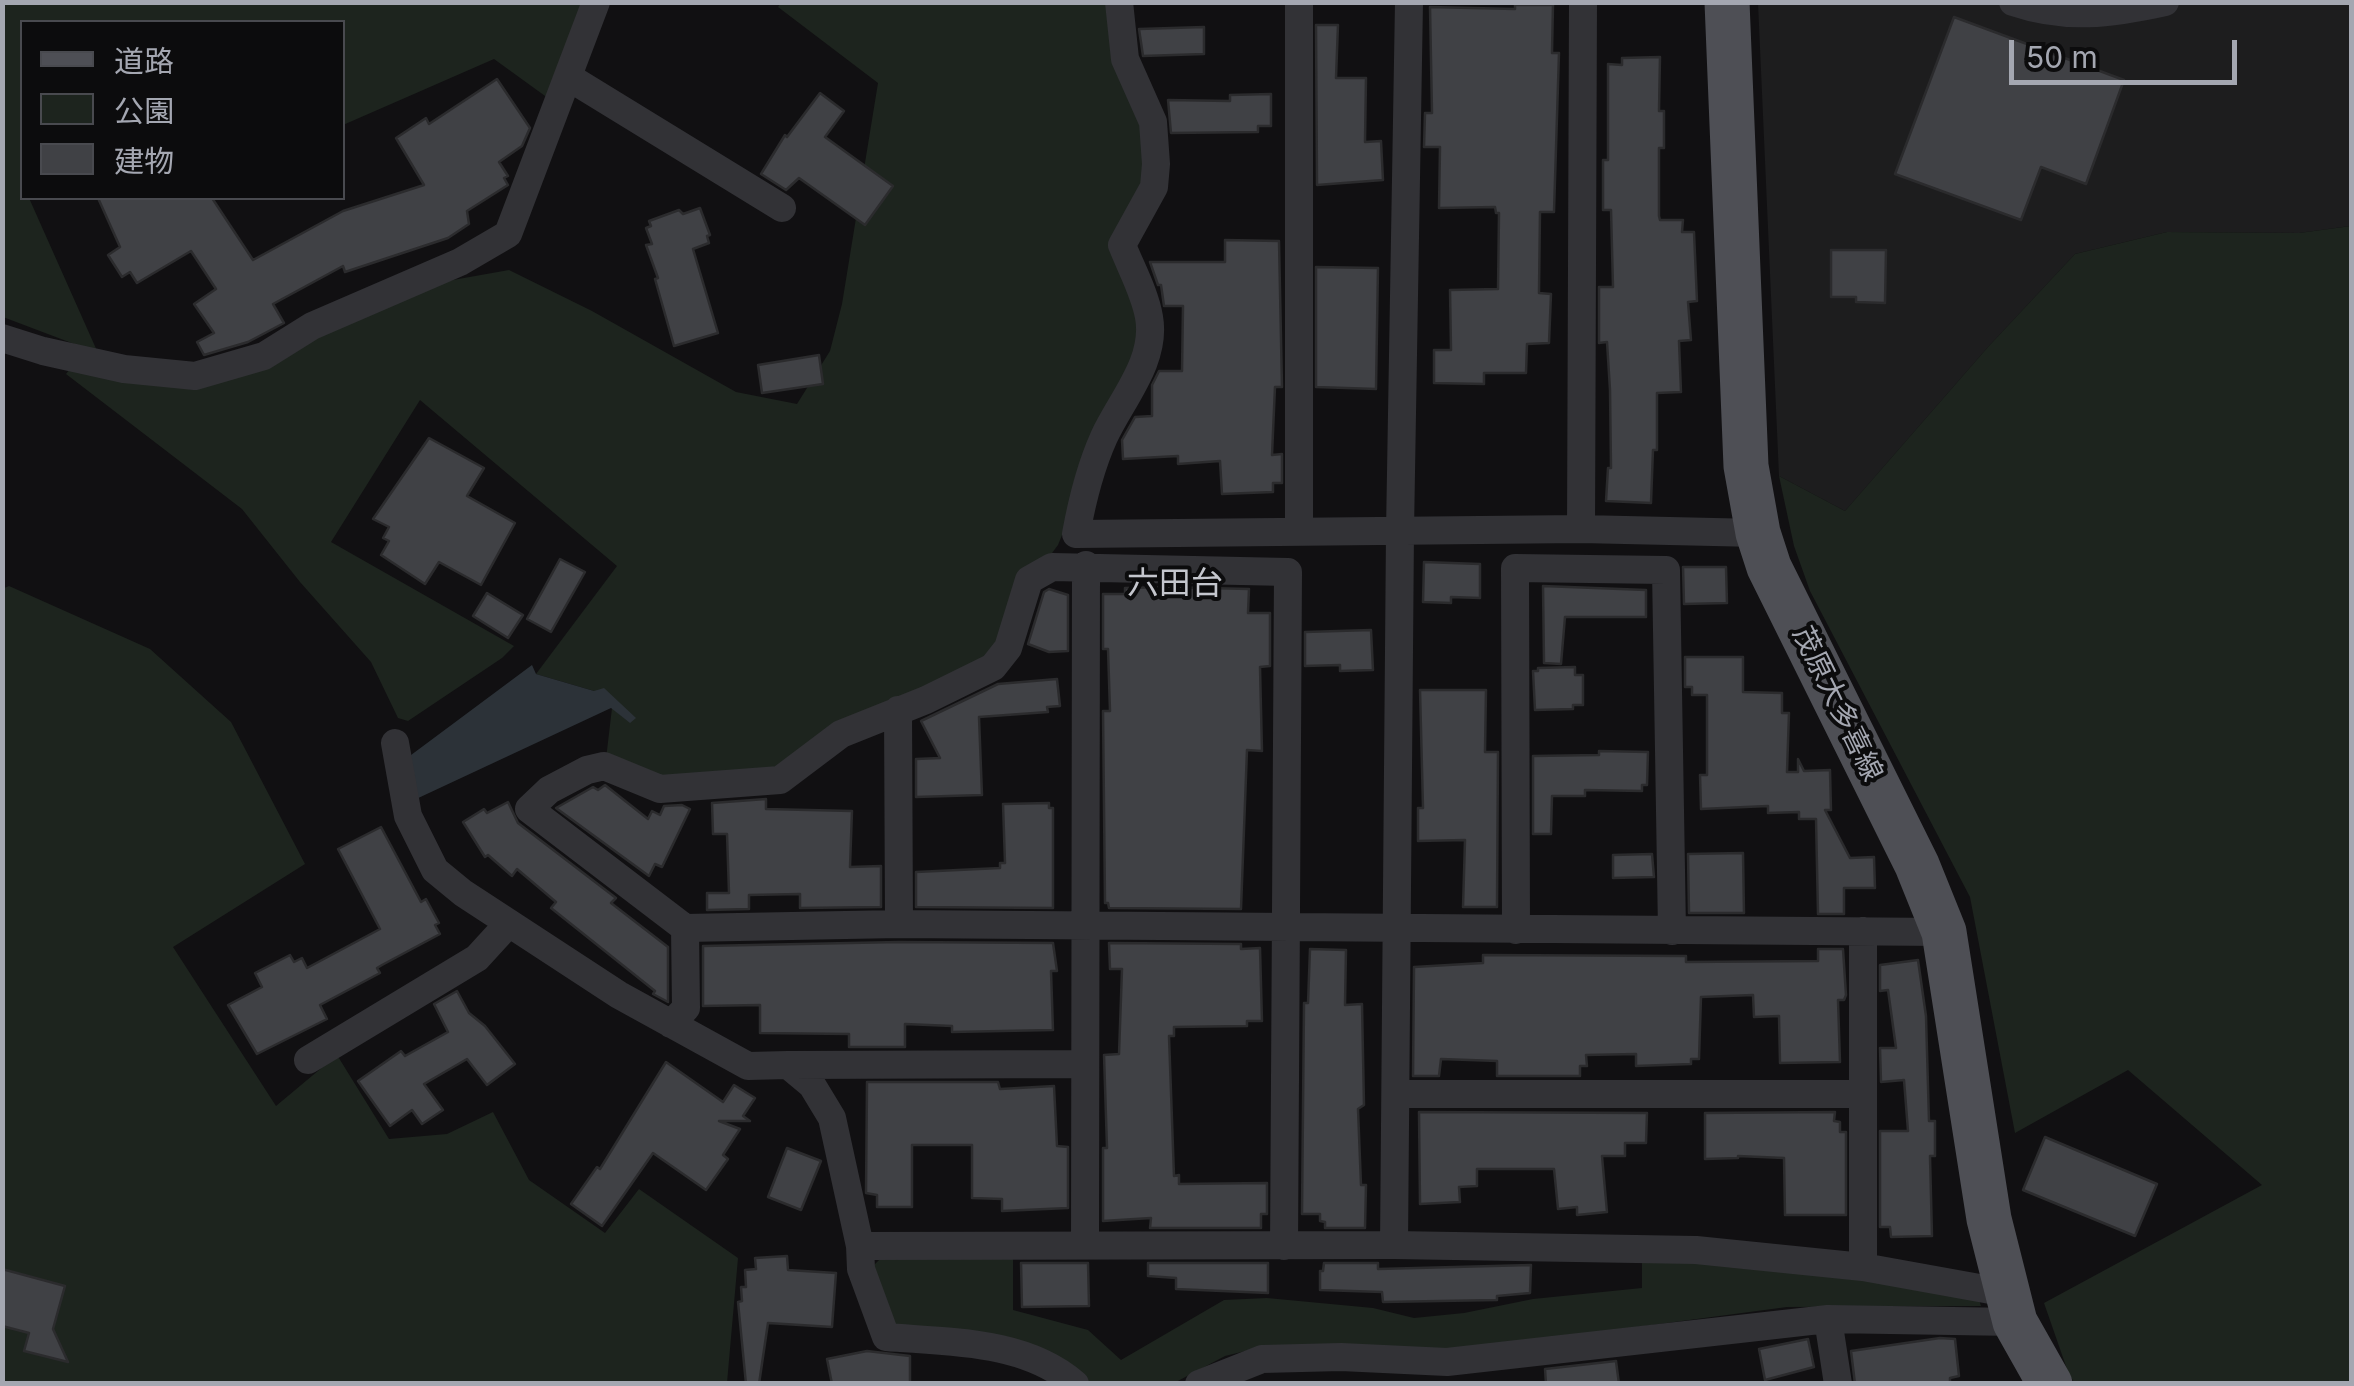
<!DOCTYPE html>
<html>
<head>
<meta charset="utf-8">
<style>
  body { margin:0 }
  #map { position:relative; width:2354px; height:1386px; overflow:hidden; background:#111012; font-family:Inter,"Noto Sans JP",sans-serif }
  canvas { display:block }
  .frame { position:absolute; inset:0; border:5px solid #a4a7b1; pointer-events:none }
  .legend { position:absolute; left:20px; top:20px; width:325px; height:180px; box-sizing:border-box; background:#0c0c0d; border:2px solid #494a4f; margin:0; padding:12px 18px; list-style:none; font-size:30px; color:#a4a7b1 }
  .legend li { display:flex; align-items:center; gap:20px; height:50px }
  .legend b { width:50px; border:2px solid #494a4f }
  .scale { position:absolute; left:2009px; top:40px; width:228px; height:45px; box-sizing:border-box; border:5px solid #a4a7b1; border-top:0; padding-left:12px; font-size:30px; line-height:35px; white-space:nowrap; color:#a4a7b1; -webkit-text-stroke:8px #0c0c0d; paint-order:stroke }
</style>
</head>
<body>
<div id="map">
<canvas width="2354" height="1386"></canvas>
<div class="frame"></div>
<ul class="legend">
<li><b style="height:12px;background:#4e4f55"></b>道路</li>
<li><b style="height:28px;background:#1d241e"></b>公園</li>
<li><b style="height:28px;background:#404145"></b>建物</li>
</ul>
<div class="scale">50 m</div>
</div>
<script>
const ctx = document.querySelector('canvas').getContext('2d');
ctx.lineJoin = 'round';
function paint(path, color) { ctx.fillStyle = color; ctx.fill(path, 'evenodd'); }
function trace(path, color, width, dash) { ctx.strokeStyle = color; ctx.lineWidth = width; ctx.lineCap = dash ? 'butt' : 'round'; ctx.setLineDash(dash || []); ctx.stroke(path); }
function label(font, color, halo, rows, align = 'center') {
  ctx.font = font + ' Inter,"Noto Sans JP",sans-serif'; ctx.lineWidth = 8; ctx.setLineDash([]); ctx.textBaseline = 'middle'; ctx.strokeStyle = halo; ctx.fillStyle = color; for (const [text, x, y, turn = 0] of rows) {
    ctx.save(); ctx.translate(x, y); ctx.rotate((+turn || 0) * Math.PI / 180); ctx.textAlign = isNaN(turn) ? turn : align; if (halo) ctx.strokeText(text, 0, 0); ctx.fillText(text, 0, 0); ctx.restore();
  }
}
paint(new Path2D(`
  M1758,3H2351V226L2299,233L2167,232L2075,254L1988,347L1845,511L1779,476Z`), '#1d1d1e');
paint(new Path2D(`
  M2,3H586L552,101L494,59L343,125L342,22H22V198H29L98,353L3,317Z
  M781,3H1111L1150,140L1144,186L1126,215L1141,315L1140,342L1058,545C1030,581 1019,628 986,660L776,772L659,778L606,759L612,708L630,723L594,691L536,674L617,566L420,400L331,542L514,646L502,658L408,721L398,718L371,662L300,582L242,509L66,374L70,369L191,382L300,346L436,283L509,270L592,311L736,392L797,404L830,351L842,304L878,83L778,7Z
  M2351,226V1383L2075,1384L2068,1372L2044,1303L2262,1185L2128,1070L2015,1133L1970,897L1810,591L1794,546L1779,476L1845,511L1988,347L2075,254L2167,232L2299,233Z
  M9,586L150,649L231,722L305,864L173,947L276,1106L337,1055L389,1139L447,1134L493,1112L529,1180L605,1233L639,1189L738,1258L727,1383L3,1384L2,589Z
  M886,1253L1013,1254V1310L1088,1330L1121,1360L1224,1300L1267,1298L1373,1308L1414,1318L1464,1313L1533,1299L1642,1288V1258H1701L1977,1294L1981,1306L1787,1307L1449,1352L1270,1345L1225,1356L1174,1383L1085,1384L893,1332L872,1267Z`), '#1d241e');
paint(new Path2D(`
  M532,665L536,674L594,691L604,688L636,718L630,723L611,708L414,800L407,758Z`), '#2c3238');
const building = new Path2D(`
  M1515,5H1553L1552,53H1559L1554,212H1540L1539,293L1551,294L1549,343L1527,344L1526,373H1484V384L1434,383V350H1451L1450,290L1498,289L1499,213H1496L1495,207L1439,208L1440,147H1424L1425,113H1432L1430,7L1515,9Z
  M1954,17L2124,80L2086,184L2041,167L2021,220L1895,174Z
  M1316,25H1338L1336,78H1366L1365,142L1381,141L1383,180L1317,185Z
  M1204,27V54L1143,56L1139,29Z
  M1660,57L1659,111H1664V148H1659V216L1660,220H1683L1682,232H1694L1697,301L1688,302L1691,340L1679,341L1681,392L1657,393V450H1653L1651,503L1606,501L1608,468H1611L1610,390L1607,342L1599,343V287H1613L1611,210H1603V160H1608V64L1622,65V58Z
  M497,79L530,128L522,146L499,162L508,176L504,178L508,185L467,211L469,224L448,238L345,272L343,266L273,304L284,323L248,342L204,355L197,342L214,333L194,304L216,289L191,251L137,283L130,272L122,277L108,255L120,247L98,198H212L253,260L343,211L424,185L396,138L426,118L429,124Z
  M820,93L844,111L825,137L893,186L865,225L799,178L786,190L761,174L785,135L787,137Z
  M1271,94V126H1258V132L1171,133L1168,100L1230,101V95Z
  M700,208L710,235L707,236L709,243L693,249L718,333L674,346L655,279L658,278L646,245L652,244L646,228L651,226L649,221L679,210L683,214Z
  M1225,240L1279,241L1282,387H1275L1272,455L1282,454V483H1273V492L1222,494L1220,461L1178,464V456L1123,459L1122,440L1135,417L1152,416V385L1159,371H1182L1183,306H1164L1161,285H1158L1150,262H1225Z
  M1831,250H1886L1885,303L1856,302V297H1831Z
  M1316,267L1378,268L1376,389L1316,387Z
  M819,355L823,384L762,393L758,365Z
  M429,438L484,468L467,496L515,523L481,585L439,562L425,584L381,555L389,541L383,538L389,527L373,519Z
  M560,559L585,572L551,632L527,619Z
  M1424,562L1480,564V598L1451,597V603L1423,602Z
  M1683,567H1726L1727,603L1684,604Z
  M1543,586L1646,590V617H1565L1561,664L1544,663Z
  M1165,587L1249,589L1248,613H1270V666L1260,667L1262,751L1247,750L1241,909L1109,908L1108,903H1105L1103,711H1110L1108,649H1103V594H1125V588Z
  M1049,589L1068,595V651L1049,652L1028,644L1044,592Z
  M487,593L523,615L508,638L473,616Z
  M1371,630L1373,670L1340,671V665L1305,666V632Z
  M1685,657H1743V692L1782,693V713H1789L1787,772H1798V759L1804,771L1830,770L1831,810H1825L1850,858L1874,857L1875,888H1844V914H1818L1816,819H1799V812L1768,813V806L1701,809L1700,775H1707V695H1692V687H1685Z
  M1575,667V675H1583V705H1573V709L1535,710L1533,671H1538V668Z
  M1057,679L1060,706L1047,707L1048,712L979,717L982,795L916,797V759L940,758L921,721L998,684Z
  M1420,690H1486L1485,752H1498L1497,907H1463L1465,840L1418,841V808H1423Z
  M1599,751L1648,752L1647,785H1642V791L1585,790V796H1552L1551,834H1533V756L1599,755Z
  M605,785L648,819L652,811L660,815L664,806L682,805L690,809L662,867L655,864L649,876L556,808L593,787L598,790Z
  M766,799V809L852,811L850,867L881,866V907L800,908V894L749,895V909L707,910V893H729L727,834H713L712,803Z
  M508,802L518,823L616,898L611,903L668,947V1002L653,994L655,991L551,908L556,902L517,869L512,876L488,855L485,857L463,822L484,809L487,813Z
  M1049,803V808H1053V908L916,907V872L1000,868V863H1005L1003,804Z
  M381,827L421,902L426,899L439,923L435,925L440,934L382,965L377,968L380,973L320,1005L327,1019L257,1054L228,1005L262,987L255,973L290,955L294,962L302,958L307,968L380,929L338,849Z
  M1743,853L1744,913H1689L1688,854Z
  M1652,854L1654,877L1613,878V855Z
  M899,942L1053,943L1057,971H1051L1053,1030L952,1032V1026L905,1024V1047H849V1034L760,1033V1005L703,1006V946Z
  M1109,943L1241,944V949L1260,948L1262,1021H1247V1026L1174,1027V1036H1169L1174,1176L1179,1175V1184L1267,1183V1214H1261V1228H1150L1151,1218L1103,1221V1148H1107L1104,1055L1119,1054L1122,969H1110Z
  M1310,949L1346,950L1345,1005L1362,1004L1364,1105L1358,1109L1361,1185H1366L1365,1228H1325V1222L1320,1221V1214H1302L1304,1003H1308Z
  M1818,949H1843L1846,995L1844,1000H1838L1840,1062L1780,1063L1779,1016L1754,1017L1753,995L1701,997L1699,1059H1691V1064L1636,1066V1054L1586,1055L1587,1066H1580V1076H1497V1061L1441,1059L1439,1076H1413L1414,967L1483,963V955L1686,956V962L1818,961Z
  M1918,960L1926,1016L1929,1121H1935V1156H1930L1932,1236L1891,1237L1890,1227H1880V1131H1908L1904,1080L1881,1082L1880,1048H1896L1888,990L1880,991V965Z
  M457,991L469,1013L485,1026L515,1064L487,1085L467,1059L424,1084L443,1110L422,1124L412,1110L390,1126L358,1081L401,1051L405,1056L448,1032L434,1004Z
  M666,1062L723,1102L734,1085L755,1098L743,1116L750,1121H719L740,1129L723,1155L728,1159L706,1190L653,1153L602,1226L571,1204L597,1167L600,1169Z
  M867,1082H998L1000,1089L1054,1086L1057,1146L1068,1147V1208L1002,1211V1199L972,1198V1145H912V1207H877V1195L866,1193Z
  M1419,1112L1647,1113L1646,1143H1625V1156H1602L1607,1212L1577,1215V1207L1558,1209L1554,1169H1477V1186L1459,1187L1460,1202L1420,1204Z
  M1835,1112L1834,1121L1840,1122V1132H1846V1215H1785L1784,1158L1738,1156V1158L1705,1159V1113Z
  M2045,1137L2157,1184L2135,1236L2023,1190Z
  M787,1148L821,1161L801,1210L768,1197Z
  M787,1256L788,1270L836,1273L832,1327L768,1323L759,1384H746L738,1302L742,1301L741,1287H746L745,1270L756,1269L755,1258Z
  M1021,1263H1088L1089,1306L1022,1307Z
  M1148,1263H1268V1293L1176,1289V1278L1148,1276Z
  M1324,1263H1378V1269L1531,1265L1530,1293L1497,1296V1300L1383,1302L1382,1292L1320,1290V1271H1323Z
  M2,1269L65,1286L53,1329L68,1362L24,1351L29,1333L2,1326Z
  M1940,1338L1955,1339L1959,1376L1950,1378V1384H1855L1851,1351Z
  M1808,1339L1814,1367L1765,1380L1759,1349Z
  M867,1351L910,1356V1384H832L827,1359Z
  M1616,1361L1619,1384H1546L1545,1369Z`);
paint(building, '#404145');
trace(building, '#2b2b2d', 2.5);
trace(new Path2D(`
  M1119,2L1125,59L1153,122L1156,164L1154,187L1122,245C1131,268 1145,293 1149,317C1157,361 1121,400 1104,437C1090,468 1082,501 1076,534L1581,529L1758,533
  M2013,2C2066,20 2111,14 2165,2
  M570,78L782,208
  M2,338L43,351L124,369L195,376L264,356L312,326L460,262L508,234L596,2
  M1581,529L1583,2
  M1299,531V2
  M898,710L899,924
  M395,743L408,816L435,870L463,893L619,995L748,1066L788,1065L812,1085L832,1118L860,1246L1394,1245L1696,1250L1863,1267L2007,1293
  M1516,930L1515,568L1666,570L1672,931
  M671,1024L686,1008L685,928
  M308,1060L477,958L509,923
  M788,1065L1085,1064
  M1397,1094H1863
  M1085,1244L1086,565
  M1394,1245L1400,531L1409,2
  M860,1246L861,1269L886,1337C947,1342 1025,1340 1075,1384
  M1284,1246L1288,572L1052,567L1029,580L1008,648L993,667L926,700L841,734L780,780L660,789L604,766L587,770L549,790L529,809L685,928L899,924L1944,932
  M1863,1267V931
  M1828,1319L1838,1384
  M1199,1384L1262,1359L1341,1357L1447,1362L1828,1319L2015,1322`), '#323236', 28);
trace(new Path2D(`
  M1727,2L1746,466L1758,533L1769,567L1917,865L1944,932L1989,1219L2015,1322L2050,1384`), '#4e4f55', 45);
label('28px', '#a4a7b1', '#0c0c0d', [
  ["茂原大多喜線",1837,704,64]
]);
label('32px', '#c4c6cd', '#0c0c0d', [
  ["六田台",1175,584]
]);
</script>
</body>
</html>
